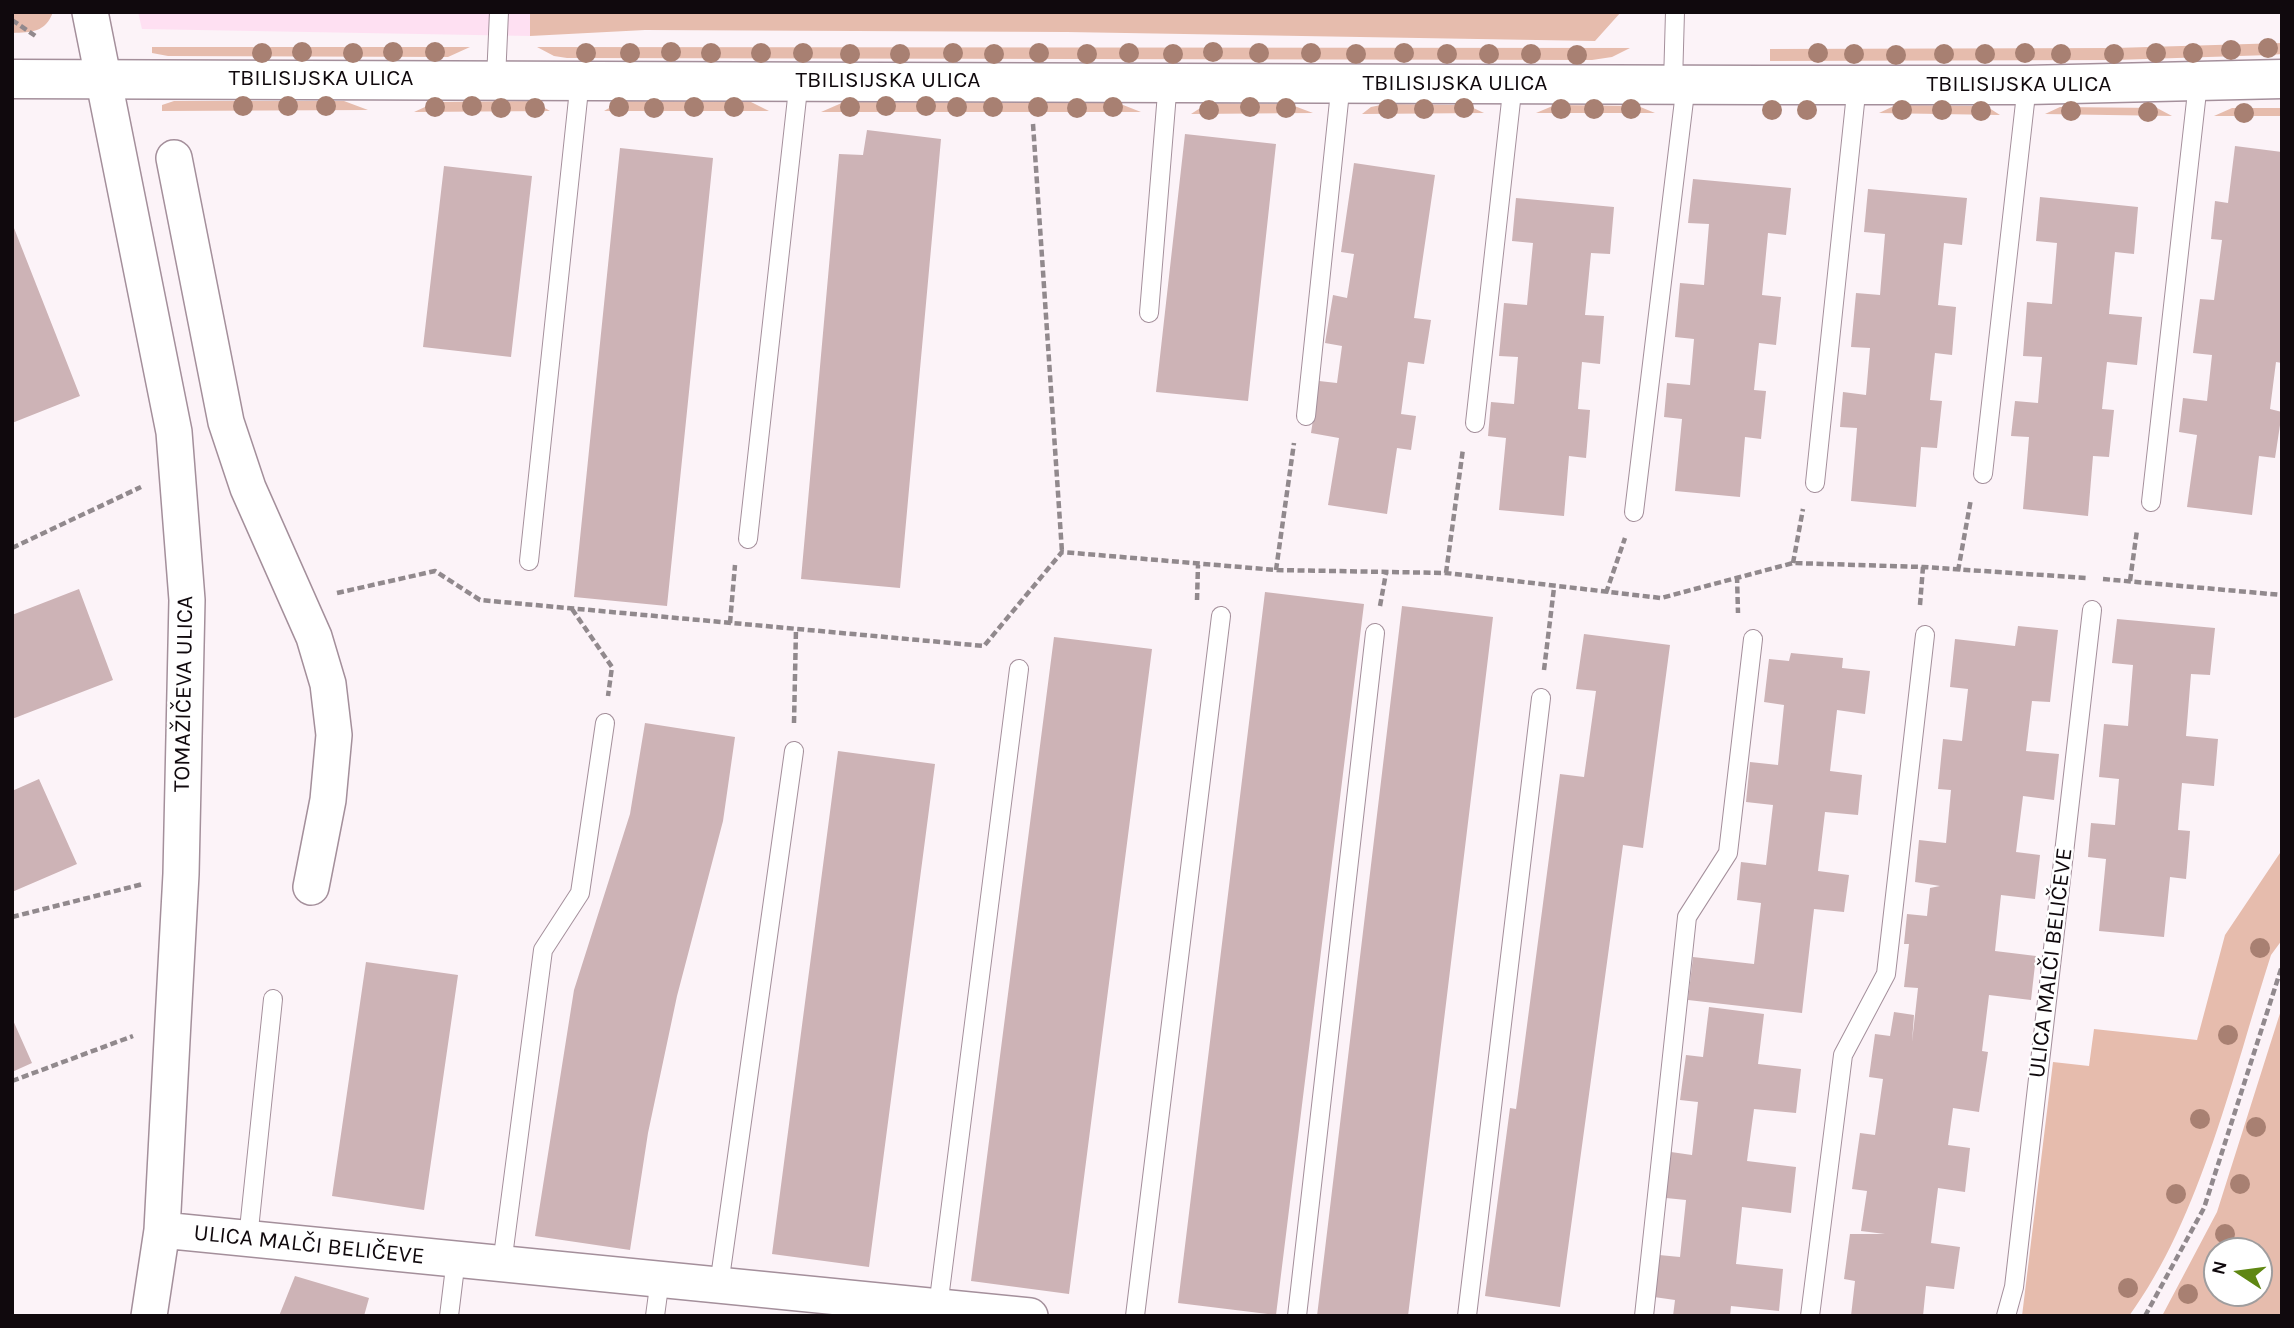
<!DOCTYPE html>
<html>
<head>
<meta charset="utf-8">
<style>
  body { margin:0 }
  #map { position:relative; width:2294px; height:1328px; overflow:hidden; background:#fcf3f8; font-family:Karla,sans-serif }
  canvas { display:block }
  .frame { position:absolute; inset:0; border:14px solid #10090d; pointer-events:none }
  .north { position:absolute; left:2203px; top:1237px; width:70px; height:70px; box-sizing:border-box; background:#fff; border:2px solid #9f9d9e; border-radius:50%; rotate:283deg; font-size:19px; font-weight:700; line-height:28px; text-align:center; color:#10090d }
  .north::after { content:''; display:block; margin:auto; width:24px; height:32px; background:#5f8712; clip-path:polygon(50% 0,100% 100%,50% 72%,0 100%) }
</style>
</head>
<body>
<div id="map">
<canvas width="2294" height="1328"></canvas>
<div class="frame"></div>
<div class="north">N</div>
</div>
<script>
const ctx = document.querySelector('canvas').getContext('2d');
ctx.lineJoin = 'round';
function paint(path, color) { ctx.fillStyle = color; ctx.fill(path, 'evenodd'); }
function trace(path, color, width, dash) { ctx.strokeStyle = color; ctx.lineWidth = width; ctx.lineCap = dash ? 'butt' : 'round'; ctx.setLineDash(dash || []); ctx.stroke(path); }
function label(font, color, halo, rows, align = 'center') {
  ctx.font = font + ' Karla,sans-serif'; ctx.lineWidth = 5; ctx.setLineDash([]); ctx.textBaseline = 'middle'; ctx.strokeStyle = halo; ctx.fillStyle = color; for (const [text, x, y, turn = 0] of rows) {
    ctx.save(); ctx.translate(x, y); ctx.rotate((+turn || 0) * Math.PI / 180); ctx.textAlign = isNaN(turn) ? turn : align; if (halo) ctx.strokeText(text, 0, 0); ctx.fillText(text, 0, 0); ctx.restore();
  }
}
paint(new Path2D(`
  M138,12H530V36L142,29Z`), '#fee0f2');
paint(new Path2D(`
  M12,12H53C45,33 32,32 12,33Z
  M530,12H1621L1595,41L1067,32L645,30L530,36Z
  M2282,43V54L2270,55L2115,60L1770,61V49L2115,48Z
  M152,47H470L448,57L168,56L152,53Z
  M537,47L1630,48L1612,57L1592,60L567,58L554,56Z
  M174,101H344L368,110L162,111V105Z
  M533,101L550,111L414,112L436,102Z
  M621,101L751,102L769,111H604Z
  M844,102L1118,103L1141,112H821Z
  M1208,103L1289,104L1313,113L1191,114Z
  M1386,104L1467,105L1484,113L1362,114L1371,107Z
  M1555,105L1638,106L1655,113H1536Z
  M1896,105L1986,106L2000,115L1879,113Z
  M2060,107L2157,108L2172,116L2045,114Z
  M2232,108H2282V116H2214Z
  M2282,850V940L2271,955C2234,1070 2201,1218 2129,1316H2022L2053,1062L2089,1066L2094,1029L2197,1040L2225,935Z
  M2282,1007V1316H2162L2217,1212ZM2217,1251H2259V1293H2217Z`), '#e6bcad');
paint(new Path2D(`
  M867,130L941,139L900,588L801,579L839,154L863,155Z
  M1185,134L1276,144L1248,401L1156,392Z
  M2235,146L2282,152V363L2276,362L2270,409L2282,412L2275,458L2259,456L2252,515L2187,507L2197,435L2179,432L2183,398L2207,401L2212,355L2193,353L2200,299L2214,300L2222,240L2211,239L2215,201L2228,203Z
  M620,148L713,158L667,606L574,597Z
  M1354,163L1435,175L1414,318L1431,320L1424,364L1408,362L1401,414L1416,416L1411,450L1397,448L1387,514L1328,505L1339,438L1311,433L1319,381L1337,383L1342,346L1325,343L1333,295L1347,298L1354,254L1341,252Z
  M444,166L532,176L511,357L423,347Z
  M1693,179L1791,188L1786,235L1768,233L1762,295L1781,297L1776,345L1759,343L1754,390L1766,391L1761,439L1745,437L1740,497L1675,491L1682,419L1664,417L1667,383L1690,385L1694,339L1675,337L1680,283L1704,285L1709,224L1688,223Z
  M1868,189L1967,198L1962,245L1944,243L1938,305L1956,307L1952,355L1935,353L1930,400L1942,401L1937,448L1921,447L1916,507L1851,501L1857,428L1840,427L1843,392L1866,395L1870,348L1851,347L1856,293L1880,295L1885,234L1864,232Z
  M2040,197L2138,207L2134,254L2115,252L2109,314L2142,317L2137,365L2107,362L2102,409L2114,410L2109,457L2093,456L2088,516L2023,509L2029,437L2011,436L2015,401L2038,403L2042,357L2023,356L2027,302L2052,304L2057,243L2036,241Z
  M1516,198L1614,207L1610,254L1591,253L1585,315L1604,316L1600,364L1582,362L1578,409L1590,410L1586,458L1569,456L1564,516L1499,510L1506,438L1488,436L1491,402L1514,404L1518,357L1499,356L1504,303L1527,305L1533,243L1512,241Z
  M12,223L80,396L12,423Z
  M79,589L113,680L12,719V615Z
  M1265,592L1364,604L1276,1315L1178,1303Z
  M1402,606L1493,617L1408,1316H1317Z
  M2117,619L2215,628L2210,675L2191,674L2186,736L2218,739L2214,786L2182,783L2178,830L2190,831L2186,879L2170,877L2164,937L2099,931L2106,859L2088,857L2091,823L2115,825L2119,779L2099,777L2104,724L2128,726L2133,665L2112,663Z
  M2018,626L2058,630L2050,702L2032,701L2026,751L2059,754L2054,800L2023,796L2016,852L2040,855L2035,899L2001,895L1995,951L2036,956L2031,1000L1989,995L1982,1051L1988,1052L1979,1112L1953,1108L1948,1145L1970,1148L1965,1192L1938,1188L1931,1243L1960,1247L1954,1289L1926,1286L1923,1316H1851L1855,1281L1844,1279L1850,1234H1885L1861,1231L1867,1191L1852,1189L1860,1133L1875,1135L1883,1079L1869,1077L1875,1034L1890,1036L1894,1012L1914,1015L1912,1042L1918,988L1904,987L1909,944H1904L1907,914L1927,916L1930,888L1940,886L1915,882L1919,840L1946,843L1951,790L1938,789L1943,739L1962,741L1968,689L1950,687L1955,639L2015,646Z
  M1584,634L1670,645L1643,848L1623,845L1560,1307L1485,1296L1510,1108L1516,1109L1560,774L1584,777L1596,691L1576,689Z
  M1054,637L1152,649L1069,1294L971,1281Z
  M1791,653L1843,658L1842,668L1870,671L1865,714L1837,710L1830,771L1862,775L1858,815L1825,812L1818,871L1849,875L1844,912L1814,909L1802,1013L1688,1000L1693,957L1754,964L1761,903L1737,900L1741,862L1766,865L1773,805L1746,802L1750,762L1778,765L1784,705L1764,702L1769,659L1789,661Z
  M645,723L735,737L723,821L677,996L648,1133L630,1250L535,1236L574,990L630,814Z
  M838,751L935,764L869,1267L772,1254Z
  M39,779L77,864L12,892V791Z
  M366,962L458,975L424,1210L332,1196Z
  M1709,1007L1764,1014L1758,1064L1801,1069L1796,1113L1754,1109L1747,1161L1796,1167L1791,1213L1742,1207L1736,1264L1783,1269L1779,1311L1731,1306L1730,1316H1673L1675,1300L1654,1297L1659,1255L1680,1257L1686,1200L1666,1198L1671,1152L1692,1155L1698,1102L1680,1100L1686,1055L1703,1057Z
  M12,1018L32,1063L12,1072Z
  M295,1276L369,1298L364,1316H279Z`), '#cdb3b6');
const service = new Path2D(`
  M496,79L499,12
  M1673,83L1675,12
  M1149,313L1168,81
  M1306,416L1341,82
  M1475,423L1513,83
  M1983,474L2027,85
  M1815,483L1857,84
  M2151,502L2198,83
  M1634,512L1686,84
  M748,539L799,80
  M529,561L580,80
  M248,1239L273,999
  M502,1264L543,950L580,893L605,723
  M719,1285L794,751
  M938,1307L1019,669
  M449,1316L456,1259
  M655,1316L660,1279
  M1135,1316L1221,616
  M1297,1316L1375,633
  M1467,1316L1541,698
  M1644,1316L1687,917L1728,853L1753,639
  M1810,1316L1843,1055L1886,974L1925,635
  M2006,1316L2014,1287L2092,610`);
const minor = new Path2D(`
  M90,12L174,432L187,600L181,874L173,1021L162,1230L149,1316
  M174,158L226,422L248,488L314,637L328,684L334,735L328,800L311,887
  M162,1230L1030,1316`);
const tertiary = new Path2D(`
  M12,79L1759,85H2027L2282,79`);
trace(service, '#a48f9b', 20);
trace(minor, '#a48f9b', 38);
trace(tertiary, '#a48f9b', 41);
trace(new Path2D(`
  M12,20L37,37
  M1033,124L1062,552
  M12,548L141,487
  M1793,563L1803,509
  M1276,570L1294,443
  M1958,571L1971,499
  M1446,573L1463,449
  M1737,576L1738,613
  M2103,579L2282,595
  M2130,581L2137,530
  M337,593L435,571L480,600L984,646L1062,552L1276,570L1446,573L1661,598L1793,563L1923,567L2087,578
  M1606,593L1625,538
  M1197,600L1198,565
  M1920,605L1923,567
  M1380,606L1386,573
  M572,609L612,667L608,696
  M730,623L735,565
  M1544,670L1554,588
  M794,723L796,629
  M12,917L143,884
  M12,1081L133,1036
  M2145,1316L2204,1208L2282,966`), '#91898d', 4.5, [7, 3.5]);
trace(service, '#fff', 18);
trace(minor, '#fff', 35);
trace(tertiary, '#fff', 38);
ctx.fillStyle = '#a88072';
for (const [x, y] of [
  [2268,48],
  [2231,50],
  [302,52],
  [393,52],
  [435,52],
  [671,52],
  [1213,52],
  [262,53],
  [353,53],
  [586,53],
  [630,53],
  [711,53],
  [761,53],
  [803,53],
  [953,53],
  [1039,53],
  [1129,53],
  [1259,53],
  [1311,53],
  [1404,53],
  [1818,53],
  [2025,53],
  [2156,53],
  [2193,53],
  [850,54],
  [900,54],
  [994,54],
  [1087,54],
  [1173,54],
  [1356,54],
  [1447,54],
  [1489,54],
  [1531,54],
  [1854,54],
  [1944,54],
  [1985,54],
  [2061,54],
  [2114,54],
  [1577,55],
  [1896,55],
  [243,106],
  [288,106],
  [326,106],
  [472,106],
  [886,106],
  [926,106],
  [435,107],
  [619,107],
  [694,107],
  [734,107],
  [850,107],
  [957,107],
  [993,107],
  [1038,107],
  [1113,107],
  [1250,107],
  [501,108],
  [535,108],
  [654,108],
  [1077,108],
  [1286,108],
  [1464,108],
  [1388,109],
  [1424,109],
  [1561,109],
  [1594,109],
  [1631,109],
  [1209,110],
  [1772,110],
  [1807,110],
  [1902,110],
  [1942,110],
  [1981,111],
  [2071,111],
  [2148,112],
  [2244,113],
  [2260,948],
  [2228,1035],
  [2200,1119],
  [2256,1127],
  [2240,1184],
  [2176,1194],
  [2225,1234],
  [2128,1288],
  [2188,1294]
]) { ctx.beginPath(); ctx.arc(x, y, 10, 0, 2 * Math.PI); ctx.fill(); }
label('23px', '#10090d', '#fff', [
  ["TBILISIJSKA ULICA",321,78],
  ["TBILISIJSKA ULICA",888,80],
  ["TBILISIJSKA ULICA",1455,83],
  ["TBILISIJSKA ULICA",2019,84],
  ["TOMAŽIČEVA ULICA",184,694,-89],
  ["ULICA MALČI BELIČEVE",2051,963,-83],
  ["ULICA MALČI BELIČEVE",309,1245,6]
]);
</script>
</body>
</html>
